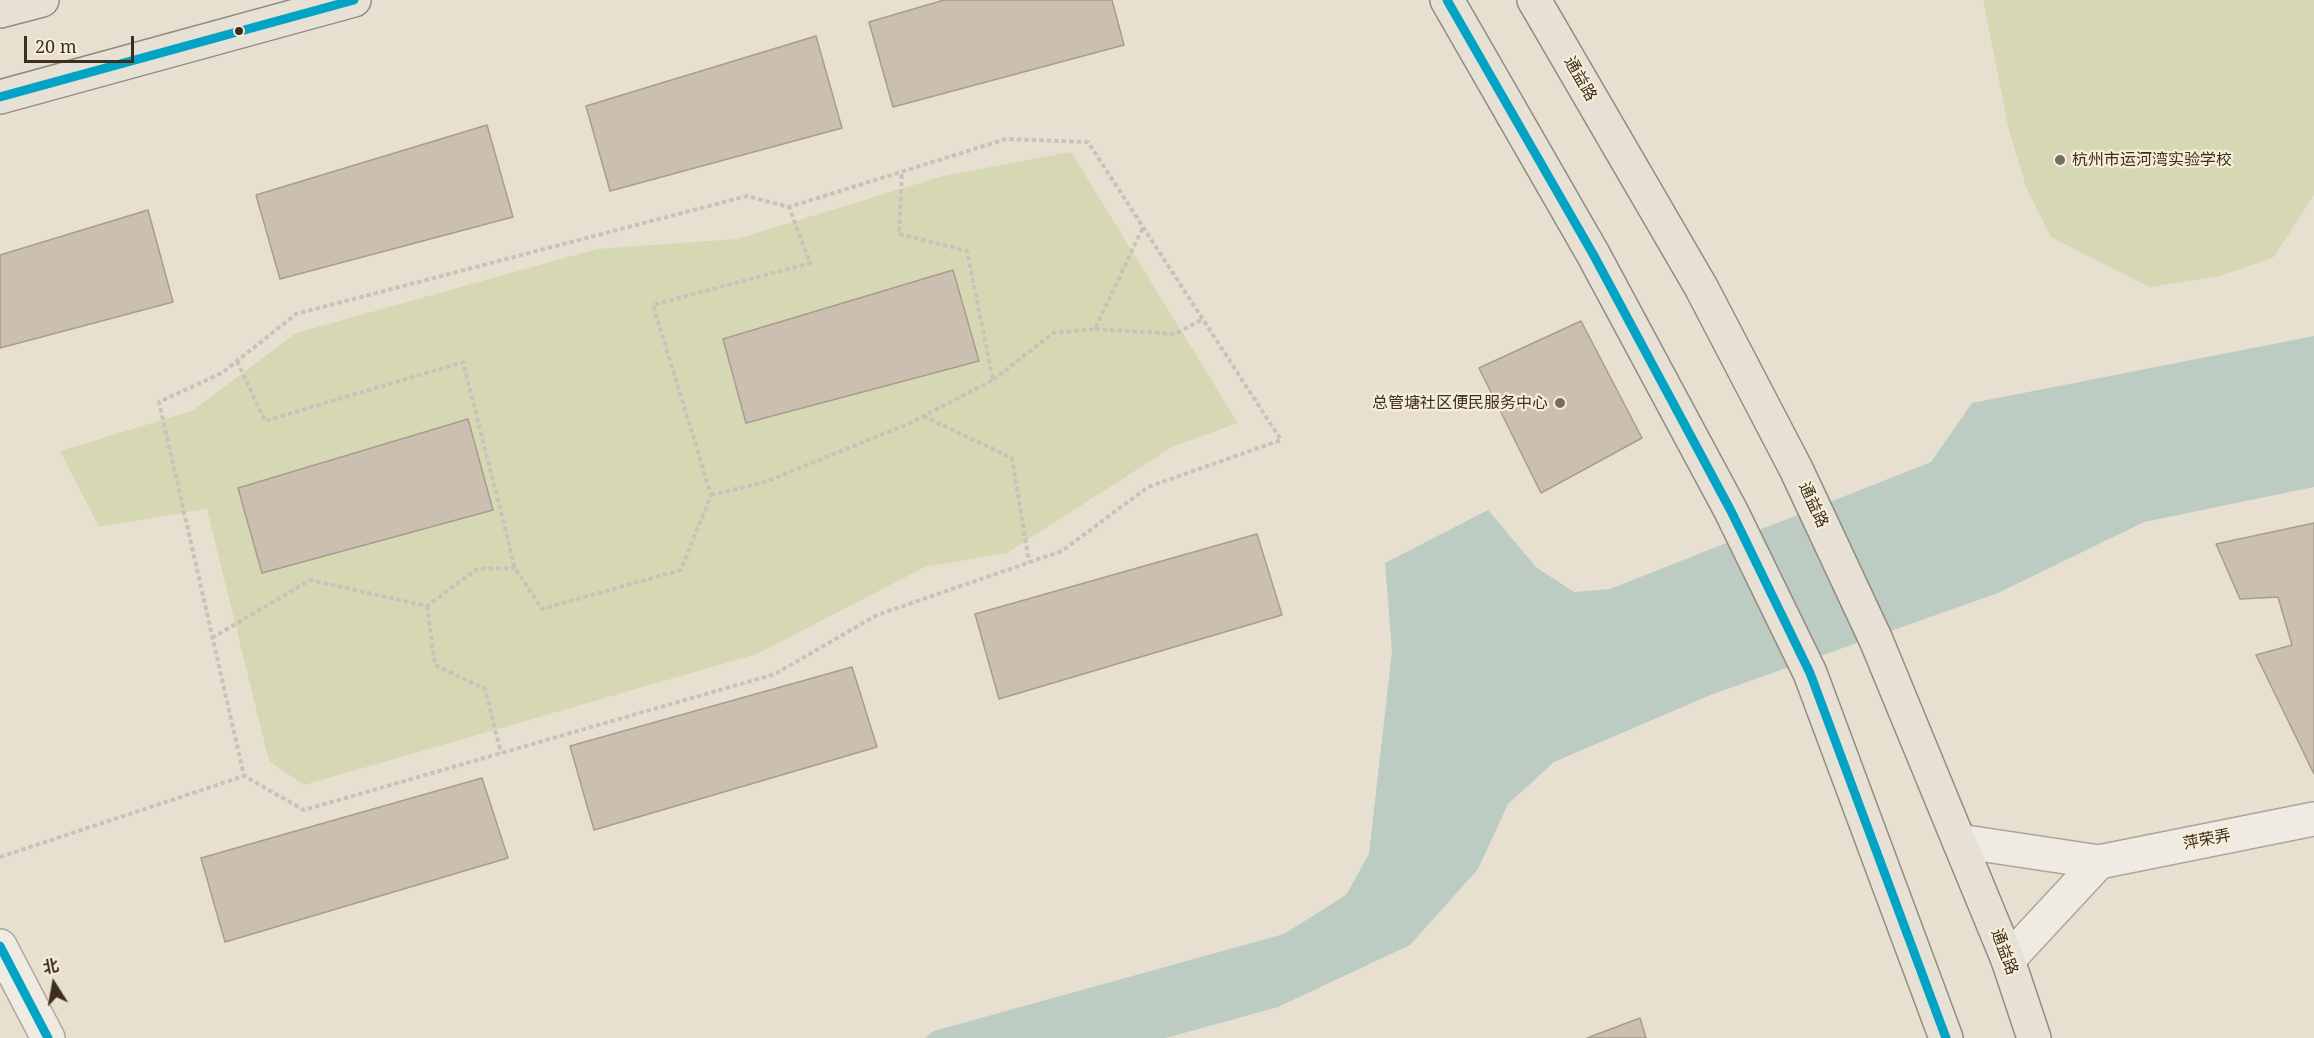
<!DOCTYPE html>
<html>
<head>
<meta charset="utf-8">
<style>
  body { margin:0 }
  #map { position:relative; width:2314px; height:1038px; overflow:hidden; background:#e7e0d1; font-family:"Noto Serif","Noto Sans SC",serif }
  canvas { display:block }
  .north { position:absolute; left:24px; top:954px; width:60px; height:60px; -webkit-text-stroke:4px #f7eed8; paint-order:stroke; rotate:349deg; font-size:16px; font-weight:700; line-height:24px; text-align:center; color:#3d2e20 }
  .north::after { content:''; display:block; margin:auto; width:21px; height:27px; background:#3d2e20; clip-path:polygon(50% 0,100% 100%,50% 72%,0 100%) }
  .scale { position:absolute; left:24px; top:36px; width:110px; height:27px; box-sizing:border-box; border:3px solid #3d2e20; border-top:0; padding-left:8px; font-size:18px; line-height:21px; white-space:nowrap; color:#3d2e20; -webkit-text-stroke:4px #f7eed8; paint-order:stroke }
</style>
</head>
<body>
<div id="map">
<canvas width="2314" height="1038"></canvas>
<div class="north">北</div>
<div class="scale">20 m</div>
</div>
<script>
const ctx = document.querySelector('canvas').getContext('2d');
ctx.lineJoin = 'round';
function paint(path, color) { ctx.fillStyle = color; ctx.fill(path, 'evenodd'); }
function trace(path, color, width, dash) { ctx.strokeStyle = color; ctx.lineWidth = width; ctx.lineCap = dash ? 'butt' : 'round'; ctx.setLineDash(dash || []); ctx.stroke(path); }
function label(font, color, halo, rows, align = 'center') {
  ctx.font = font + ' "Noto Serif","Noto Sans SC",serif'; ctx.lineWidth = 4.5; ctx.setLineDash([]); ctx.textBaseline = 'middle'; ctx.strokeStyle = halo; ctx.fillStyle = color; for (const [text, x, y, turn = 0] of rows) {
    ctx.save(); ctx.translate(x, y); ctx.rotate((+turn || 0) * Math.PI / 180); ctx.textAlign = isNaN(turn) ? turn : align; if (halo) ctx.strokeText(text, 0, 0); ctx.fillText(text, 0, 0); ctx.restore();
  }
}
paint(new Path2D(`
  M1983,0H2314V195L2274,257L2220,276L2149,287L2051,237L2026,187L2008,126Z
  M1071,152L1238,423L1172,447L1007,553L925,567L757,654L304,785L269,761L207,509L99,527L60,451L192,411L296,333L597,249L737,239L943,176Z`), '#d6d7b3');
paint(new Path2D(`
  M2314,336V487L2144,522L1998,593L1713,694L1554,762L1508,804L1478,869L1410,945L1278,1007L1166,1038H925L934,1031L1284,934L1346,895L1369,854L1392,651L1385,563L1488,510L1536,567L1574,592L1610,589L1931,462L1972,403Z`), '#bcccc2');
const building = new Path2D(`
  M944,0H1112L1124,45L893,107L869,22Z
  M816,36L842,128L610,191L586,106Z
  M487,125L513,217L280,279L256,195Z
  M148,210L173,302L0,348V255Z
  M953,270L979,361L746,423L723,339Z
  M1581,321L1642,438L1541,493L1479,368Z
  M468,419L493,510L262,573L238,488Z
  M2314,523V774L2256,655L2292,645L2278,597L2240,599L2216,544Z
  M1257,534L1282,615L999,699L975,614Z
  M852,667L877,747L594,830L570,746Z
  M482,778L508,858L225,942L201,858Z
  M1640,1018L1646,1038H1587Z`);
paint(building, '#cbbfb2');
trace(building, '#a89c90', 1.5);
const minor = new Path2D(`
  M1959,841L2099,862L2314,819
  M0,946L48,1038
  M2008,960L2099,862`);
const major = new Path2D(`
  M1447,0L1593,254L1731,511L1810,673L1946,1038
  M1534,0L1701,287L1796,469L1876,640L2008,960L2034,1038
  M0,11L42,0
  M0,97L354,0`);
trace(minor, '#ada599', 36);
trace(major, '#928b80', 36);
trace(new Path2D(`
  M1095,329L1175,334L1203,319
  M237,361L265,421L463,362L515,568L542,609L681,570L711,495L653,305L810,263L789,207
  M993,380L1053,333L1095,329L1143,227
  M923,416L1012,458L1029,562
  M711,495L765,482L910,423L993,380L967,251L899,234L902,172
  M427,606L435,665L485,689L501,753
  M212,638L310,580L427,606L477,569L515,568
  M0,857L244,776L304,810L775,674L877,615L1062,551L1148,487L1281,440L1088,142L1006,139L789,207L747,196L296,314L222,373L159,402L244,776`), '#c8c2b9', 4, [4.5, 3]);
trace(minor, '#efebe3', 33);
trace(major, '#e6e1d4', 33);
trace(new Path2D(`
  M1447,0L1593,254L1731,511L1810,673L1946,1038
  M0,97L354,0
  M0,946L48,1038`), '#03a3c5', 9);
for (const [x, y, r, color] of [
  [239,31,5,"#3d2e20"],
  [2060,160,6,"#786c5e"],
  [1560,403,6,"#786c5e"]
]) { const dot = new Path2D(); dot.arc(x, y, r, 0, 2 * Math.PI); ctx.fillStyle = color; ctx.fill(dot); trace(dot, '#f7eed8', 2); }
label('16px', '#3d2e20', '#f7eed8', [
  ["通益路",1580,79,60],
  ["通益路",1813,505,65],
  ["萍荣弄",2207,840,-11],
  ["通益路",2004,952,69]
]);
label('16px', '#3d2e20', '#f7eed8', [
  ["杭州市运河湾实验学校",2072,160],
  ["总管塘社区便民服务中心",1548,403,"right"]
], 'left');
</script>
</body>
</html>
